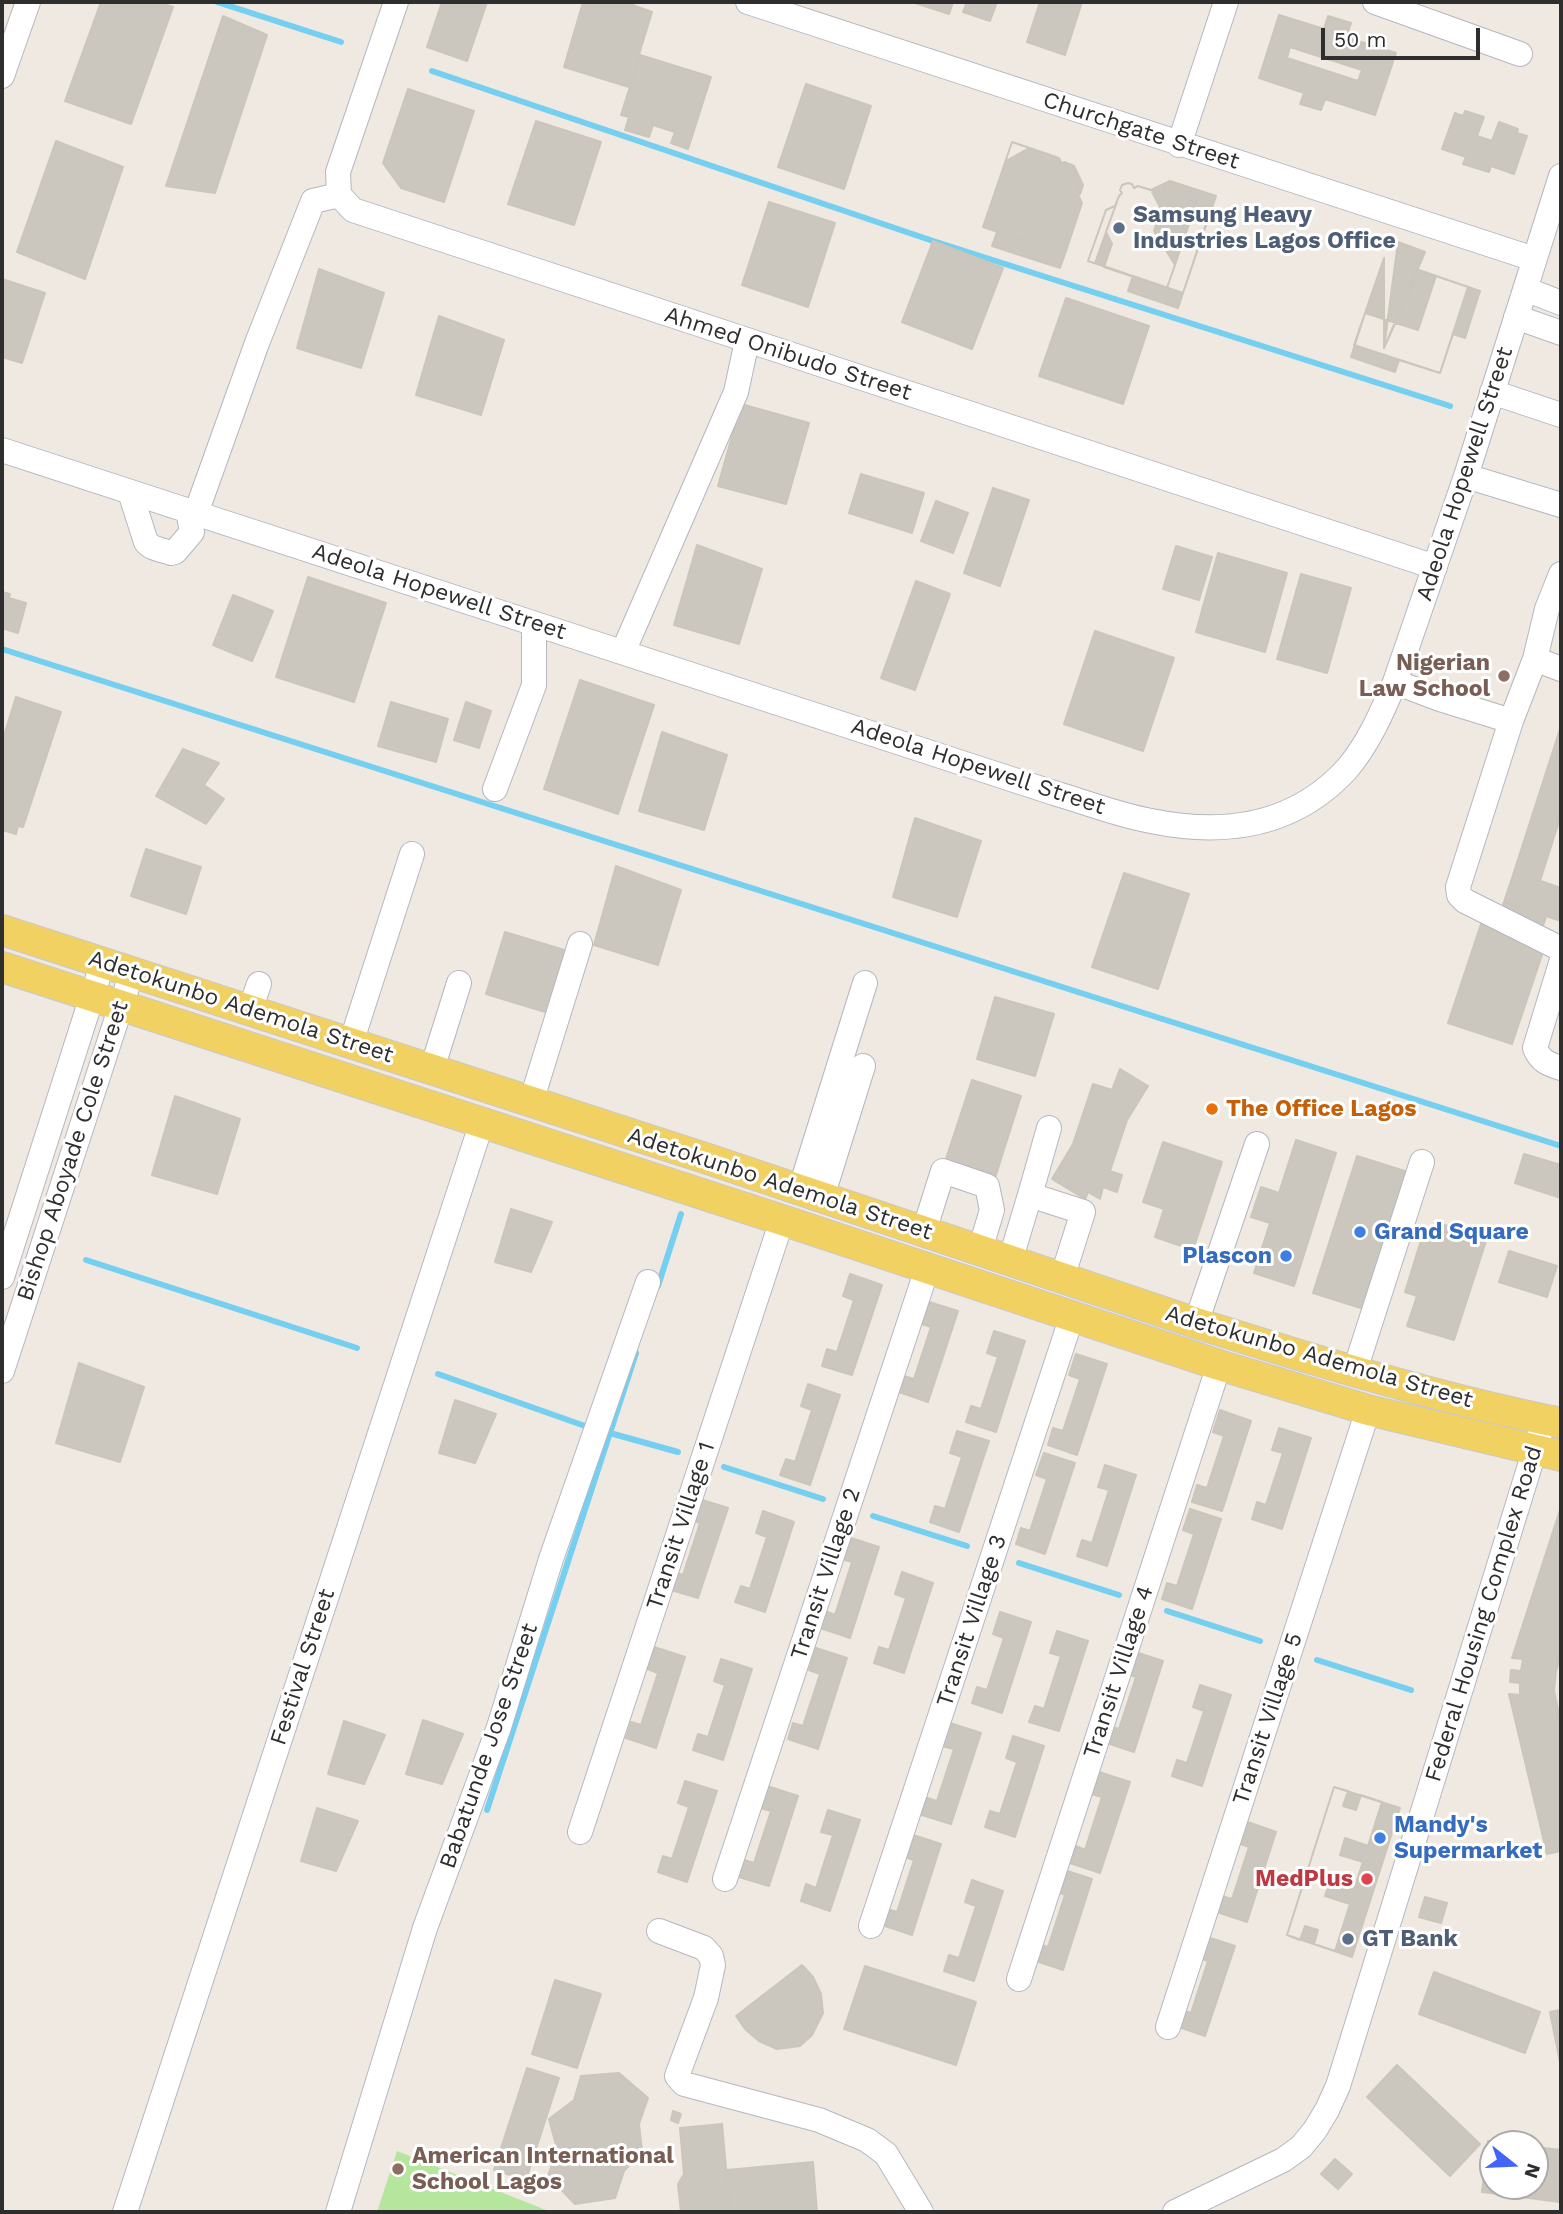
<!DOCTYPE html>
<html>
<head>
<meta charset="utf-8">
<style>
  body { margin:0 }
  #map { position:relative; width:1563px; height:2214px; overflow:hidden; background:#efe9e1; font-family:"Work Sans",sans-serif }
  canvas { display:block }
  .frame { position:absolute; inset:0; border:4px solid #2e2e2e; pointer-events:none }
  .north { position:absolute; left:1479px; top:2130px; width:70px; height:70px; box-sizing:border-box; background:#fff; border:2px solid #ababab; border-radius:50%; rotate:108deg; font-size:19px; font-weight:700; line-height:28px; text-align:center; color:#2e2e2e }
  .north::after { content:''; display:block; margin:auto; width:24px; height:32px; background:#4264fb; clip-path:polygon(50% 0,100% 100%,50% 72%,0 100%) }
  .scale { position:absolute; left:1321px; top:28px; width:159px; height:32px; box-sizing:border-box; border:4px solid #2e2e2e; border-top:0; padding-left:9px; font-size:21px; line-height:24px; white-space:nowrap; color:#2e2e2e; -webkit-text-stroke:5px #fff; paint-order:stroke }
</style>
</head>
<body>
<div id="map">
<canvas width="1563" height="2214"></canvas>
<div class="frame"></div>
<div class="north">N</div>
<div class="scale">50 m</div>
</div>
<script>
const ctx = document.querySelector('canvas').getContext('2d');
ctx.lineJoin = 'round';
function paint(path, color) { ctx.fillStyle = color; ctx.fill(path, 'evenodd'); }
function trace(path, color, width, dash) { ctx.strokeStyle = color; ctx.lineWidth = width; ctx.lineCap = dash ? 'butt' : 'round'; ctx.setLineDash(dash || []); ctx.stroke(path); }
function label(font, color, halo, rows, align = 'center') {
  ctx.font = font + ' "Work Sans",sans-serif'; ctx.lineWidth = 6; ctx.setLineDash([]); ctx.textBaseline = 'middle'; ctx.strokeStyle = halo; ctx.fillStyle = color; for (const [text, x, y, turn = 0] of rows) {
    ctx.save(); ctx.translate(x, y); ctx.rotate((+turn || 0) * Math.PI / 180); ctx.textAlign = isNaN(turn) ? turn : align; if (halo) ctx.strokeText(text, 0, 0); ctx.fillText(text, 0, 0); ctx.restore();
  }
}
paint(new Path2D(`
  M397,2151L551,2212H377Z`), '#b6e59e');
trace(new Path2D(`
  M217,2L341,42
  M432,71L933,241L1450,406
  M2,649L1561,1146
  M86,1260L357,1348
  M658,1286L681,1214
  M438,1374L585,1426
  M610,1433L678,1452
  M724,1467L823,1499
  M873,1516L967,1546
  M1019,1563L1119,1595
  M1167,1611L1260,1641
  M1317,1660L1411,1690
  M487,1810L636,1353`), '#75cff0', 6);
const building = new Path2D(`
  M101,2H157L173,7L131,124L65,101Z
  M442,2H487L467,61L427,47Z
  M583,2H624L652,12L629,87L564,67Z
  M912,2H953L949,14Z
  M967,2H997L990,21L963,12Z
  M1040,2H1082L1065,55L1027,42Z
  M1279,15L1324,29L1328,16L1351,23L1346,37L1396,53L1375,115L1325,99L1321,110L1300,104L1304,93L1259,78ZM1290,47L1362,70L1358,81L1287,58Z
  M223,16L267,35L215,193L166,186Z
  M640,55L711,77L688,149L671,143L675,132L653,125L649,137L625,130L629,117L621,115Z
  M806,84L871,106L844,189L778,167Z
  M408,89L474,111L444,202L401,188L383,163Z
  M1465,111L1484,117L1477,136L1492,141L1499,122L1518,129L1517,133L1527,136L1514,174L1491,166L1489,172L1463,164L1466,157L1442,149L1455,113L1463,116Z
  M536,121L601,142L574,225L508,204Z
  M56,141L123,167L85,279L17,252Z
  M1012,142L1059,158L1062,164L1064,162L1073,174L1078,176L1076,180L1080,194L1078,195L1082,203L1065,254L983,227Z
  M1012,142L1059,158L1062,164L1064,162L1074,166L1083,185L1080,194L1078,195L1082,203L1065,254L983,227Z
  M1029,148L1059,158L1062,164L1064,162L1073,174L1078,176L1076,180L1080,194L1078,195L1082,203L1065,254L983,227L1006,161Z
  M1170,181L1216,196L1183,293L1088,261L1106,210L1115,206L1119,196L1122,193L1120,190L1122,185L1128,183L1132,184L1134,188L1138,186L1151,190Z
  M1128,183L1132,184L1134,188L1138,186L1163,194L1166,185L1195,195L1197,201L1167,288L1095,263L1119,196L1122,193L1120,190L1122,185Z
  M1128,183L1132,184L1134,188L1138,186L1163,194L1166,185L1195,195L1197,201L1195,206L1210,212L1183,293L1088,261L1106,210L1115,206L1119,196L1122,193L1120,190L1122,185Z
  M1128,183L1132,184L1134,188L1138,186L1151,190L1161,209L1154,231L1175,265L1167,288L1104,267L1112,244L1106,232L1119,196L1122,193L1120,190L1122,185Z
  M769,202L835,223L808,307L742,285Z
  M997,232L1065,254L1060,268L992,246Z
  M933,241L1003,268L972,349L902,322Z
  M1398,242L1425,252L1384,348Z
  M1384,258V348L1419,270L1468,287L1440,373L1354,345Z
  M319,269L384,293L361,368L297,348Z
  M1133,276L1183,293L1178,308L1128,291Z
  M1436,276L1480,291L1465,338L1453,334L1440,373L1399,360L1395,372L1351,357L1365,313L1418,330Z
  M2,279L45,293L22,363L2,357Z
  M1066,298L1149,326L1123,404L1039,376Z
  M439,316L504,340L481,415L416,395Z
  M741,404L809,423L786,504L718,486Z
  M861,474L924,493L912,533L849,513Z
  M993,488L1029,500L1000,586L964,573Z
  M936,501L968,513L953,553L921,541Z
  M697,545L762,569L739,644L674,625Z
  M1176,546L1212,557L1199,600L1163,589Z
  M1218,553L1287,573L1265,652L1196,632Z
  M1301,574L1351,588L1327,673L1277,659Z
  M308,577L386,603L354,702L276,677Z
  M916,581L950,594L915,690L881,678Z
  M2,592L10,594L9,598L26,603L18,633L2,628Z
  M233,595L273,611L252,661L213,645Z
  M1095,631L1174,658L1143,751L1064,724Z
  M580,680L654,705L618,814L544,789Z
  M16,697L61,712L23,827L18,826L16,834L2,830V742Z
  M391,702L448,719L436,762L378,746Z
  M466,702L491,711L479,748L454,740Z
  M1561,726V815L1540,881L1514,872Z
  M662,732L727,755L704,830L639,811Z
  M183,749L219,763L204,785L224,799L206,824L156,796Z
  M915,818L981,841L957,917L893,897Z
  M146,849L201,867L186,914L131,896Z
  M616,866L681,890L658,965L594,945Z
  M1514,872L1561,888V921L1504,902Z
  M1124,873L1189,894L1158,989L1092,967Z
  M1504,902L1546,916L1538,943L1495,929Z
  M1481,924L1545,946L1512,1044L1448,1023Z
  M505,932L574,953L555,1015L486,994Z
  M995,997L1054,1014L1035,1076L977,1059Z
  M1120,1069L1148,1086L1127,1120L1110,1171L1122,1175L1117,1192L1103,1187L1100,1199L1088,1192L1085,1199L1052,1179L1073,1144L1093,1084L1112,1090Z
  M972,1080L1021,1096L994,1181L944,1165Z
  M175,1096L240,1119L217,1194L152,1175Z
  M1296,1140L1336,1153L1294,1286L1254,1273L1270,1223L1251,1217L1261,1187L1279,1193Z
  M1163,1142L1222,1162L1193,1250L1155,1237L1164,1209L1143,1202Z
  M1524,1154L1561,1165V1198L1515,1183Z
  M1357,1156L1408,1172L1364,1309L1313,1293Z
  M511,1209L552,1222L531,1272L495,1262Z
  M1441,1224L1487,1238L1454,1340L1407,1326L1417,1296L1405,1292L1422,1237L1436,1241Z
  M1509,1251L1557,1266L1547,1297L1499,1282Z
  M850,1274L882,1285L852,1375L822,1366L827,1349L837,1352L854,1300L843,1296Z
  M926,1301L958,1311L928,1402L899,1392L904,1376L914,1379L931,1327L919,1323Z
  M994,1331L1025,1341L996,1432L966,1422L971,1406L981,1409L998,1357L987,1353Z
  M1076,1354L1107,1364L1077,1455L1048,1445L1053,1428L1063,1431L1080,1379L1069,1375Z
  M79,1363L144,1387L120,1462L56,1443Z
  M808,1384L840,1395L810,1485L780,1475L786,1459L795,1462L812,1410L801,1406Z
  M455,1400L496,1414L475,1463L439,1453Z
  M1220,1410L1251,1421L1222,1511L1192,1502L1197,1485L1207,1488L1224,1436L1213,1432Z
  M1279,1428L1311,1438L1282,1529L1252,1519L1257,1502L1266,1505L1283,1453L1272,1450Z
  M957,1431L989,1441L959,1532L930,1522L935,1506L945,1509L962,1457L950,1453Z
  M1044,1453L1075,1463L1045,1554L1016,1544L1021,1528L1030,1531L1047,1479L1036,1475Z
  M1105,1465L1136,1475L1107,1566L1077,1556L1082,1540L1092,1543L1109,1490L1098,1487Z
  M696,1498L728,1508L698,1598L668,1589L674,1572L683,1575L700,1523L689,1519Z
  M1561,1507V1654L1556,1671L1554,1691L1561,1723V1851L1547,1854L1509,1694L1520,1695V1683L1510,1682L1511,1670L1521,1671L1523,1659L1512,1658Z
  M1190,1509L1221,1519L1192,1609L1162,1599L1167,1583L1177,1586L1194,1534L1183,1530Z
  M763,1511L794,1522L765,1612L735,1602L741,1586L750,1589L767,1537L756,1533Z
  M848,1537L879,1547L850,1638L820,1628L825,1611L835,1615L852,1562L841,1559Z
  M902,1572L933,1583L904,1673L874,1663L879,1647L889,1650L906,1598L895,1594Z
  M1000,1612L1031,1622L1002,1713L972,1703L977,1687L987,1690L1004,1638L993,1634Z
  M1057,1631L1088,1641L1059,1731L1029,1722L1035,1706L1044,1709L1061,1656L1050,1653Z
  M654,1647L685,1657L656,1748L626,1738L631,1722L641,1725L658,1673L647,1669Z
  M816,1648L847,1658L818,1749L788,1739L793,1723L803,1726L820,1674L809,1670Z
  M1132,1651L1163,1661L1134,1752L1104,1742L1109,1726L1119,1729L1136,1677L1125,1673Z
  M721,1659L752,1669L723,1760L693,1750L698,1734L708,1737L725,1685L714,1681Z
  M1200,1685L1231,1695L1202,1786L1172,1776L1177,1760L1187,1763L1204,1711L1193,1707Z
  M423,1720L463,1734L442,1784L406,1774Z
  M344,1721L385,1735L364,1784L328,1774Z
  M950,1723L981,1733L951,1824L922,1815L927,1798L937,1801L954,1749L942,1746Z
  M1013,1736L1044,1746L1015,1837L985,1827L990,1811L1000,1814L1017,1762L1006,1758Z
  M1099,1772L1130,1782L1100,1873L1070,1863L1076,1846L1085,1850L1102,1797L1091,1794Z
  M685,1781L717,1791L687,1882L658,1872L663,1856L672,1859L689,1807L678,1803Z
  M767,1786L798,1796L769,1886L739,1877L744,1860L754,1863L771,1811L760,1808Z
  M1334,1787L1348,1791L1343,1806L1356,1810L1361,1795L1382,1802L1368,1846L1345,1838L1340,1855L1363,1862L1354,1889L1330,1881L1325,1896L1350,1904L1335,1951L1314,1944L1318,1930L1305,1926L1300,1940L1287,1935Z
  M1334,1787L1400,1808L1352,1957L1287,1935Z
  M317,1808L358,1821L336,1871L301,1861Z
  M828,1810L860,1820L830,1911L801,1901L806,1884L816,1888L833,1835L821,1832Z
  M1245,1821L1276,1832L1247,1922L1217,1912L1222,1896L1232,1899L1249,1847L1238,1843Z
  M910,1834L941,1844L912,1935L882,1925L887,1909L897,1912L914,1860L902,1856Z
  M1061,1869L1092,1879L1063,1970L1033,1960L1038,1944L1048,1947L1065,1895L1054,1891Z
  M972,1880L1003,1891L974,1981L944,1971L949,1955L959,1958L976,1906L965,1902Z
  M1425,1897L1447,1903L1441,1923L1419,1917Z
  M1204,1936L1235,1946L1205,2036L1176,2026L1181,2010L1191,2013L1208,1961L1196,1957Z
  M802,1965L813,1977L821,1994L823,2013L812,2035L800,2046L777,2049L759,2041L745,2029L736,2016Z
  M865,1966L976,2002L956,2065L844,2029Z
  M1434,1972L1540,2012L1525,2053L1419,2014Z
  M555,1980L601,1994L577,2068L532,2054Z
  M1561,2010V2062H1560L1550,2012Z
  M1397,2065L1480,2144L1450,2176L1367,2097Z
  M527,2068L559,2078L526,2180L494,2170Z
  M619,2073L648,2098L639,2124L642,2151L624,2171L615,2198L575,2204L548,2176L557,2149L549,2119L574,2100L581,2076Z
  M673,2111L681,2114L678,2123L671,2120Z
  M722,2124L730,2212H681L678,2184L684,2174L680,2128Z
  M1488,2141L1513,2144H1493V2186H1535V2147L1561,2150L1560,2202L1482,2192Z
  M1335,2159L1352,2174L1338,2189L1321,2174Z
  M813,2162L817,2212H730L727,2170Z`);
paint(building, '#cbc7bf');
trace(building, '#cbc5ba', 2);
const minor = new Path2D(`
  M396,2L338,172L339,195L353,210L1435,567
  M748,2L1534,259
  M1375,2L1520,54
  M2,76L28,2
  M1179,145L1226,2
  M1525,289L1561,303
  M1516,317L1561,333
  M1492,392L1561,415
  M2,450L1054,793C1085,802 1118,815 1151,821C1224,836 1293,827 1346,770C1368,745 1382,712 1395,682L1466,476L1561,176
  M1466,476L1561,505
  M130,492L146,542C151,549 163,550 171,553L175,552L192,532L188,510
  M196,513L257,343L313,201L339,195
  M1561,574L1547,609L1535,659L1511,721L1458,887L1459,895L1465,901L1557,947L1561,952
  M623,652L736,392L747,341
  M1535,659L1561,669
  M1395,682L1440,699L1511,721
  M495,789L534,685V624
  M1561,963L1535,1048C1540,1061 1548,1064 1561,1068
  M250,1010L259,984
  M351,1043L412,854
  M432,1069L459,983
  M531,1102L580,944
  M1049,1128L1030,1195L1083,1212L1062,1278
  M800,1190L865,983
  M822,1197L863,1066
  M924,1231L943,1171L987,1186L992,1210L980,1250
  M1010,1261L1030,1195
  M2,1277L103,962
  M1196,1323L1257,1144
  M1355,1370L1422,1162
  M2,1371L132,972
  M580,1832L782,1220
  M725,1879L927,1269
  M871,1926L1072,1316
  M659,1931L704,1948L711,1956L713,1965L706,1998L677,2076L684,2084L819,2120L867,2140L886,2154L921,2212
  M1019,1979L1219,1365
  M1168,2027L1368,1410
  M125,2212L482,1122
  M338,2212L425,1928L499,1727L551,1559L648,1282
  M1175,2212L1283,2160L1301,2147L1315,2130L1327,2110L1338,2086L1544,1420`);
const major = new Path2D(`
  M2,930L711,1160L1196,1323C1316,1361 1438,1398 1561,1423
  M2,967L782,1220L1219,1365L1368,1410L1561,1456`);
trace(minor, '#b4b7c1', 26);
trace(major, '#c9c9c9', 32);
trace(minor, '#fff', 24);
trace(major, '#f2d163', 30);
for (const [x, y, r, color] of [
  [1119,228,7,"#5c6f8a"],
  [1504,676,7,"#8d6e63"],
  [1212,1109,7,"#e8710a"],
  [1360,1232,7,"#3f7fe0"],
  [1286,1256,7,"#3f7fe0"],
  [1380,1838,7,"#3f7fe0"],
  [1367,1879,7,"#e0444e"],
  [1348,1939,7,"#5c6f8a"],
  [398,2169,7,"#8d6e63"]
]) { const dot = new Path2D(); dot.arc(x, y, r, 0, 2 * Math.PI); ctx.fillStyle = color; ctx.fill(dot); trace(dot, '#fff', 2.5); }
label('23px', '#2e2e2e', '#fff', [
  ["Churchgate Street",1141,131,18],
  ["Ahmed Onibudo Street",788,354,18],
  ["Adeola Hopewell Street",1465,474,-72],
  ["Adeola Hopewell Street",439,592,18],
  ["Adeola Hopewell Street",978,767,18],
  ["Adetokunbo Ademola Street",241,1007,18],
  ["Bishop Aboyade Cole Street",73,1151,-72],
  ["Adetokunbo Ademola Street",780,1184,18],
  ["Adetokunbo Ademola Street",1319,1357,16],
  ["Transit Village 1",681,1526,-72],
  ["Transit Village 2",826,1574,-72],
  ["Federal Housing Complex Road",1484,1614,-73],
  ["Transit Village 3",972,1621,-72],
  ["Festival Street",303,1667,-72],
  ["Transit Village 4",1119,1672,-72],
  ["Transit Village 5",1268,1719,-72],
  ["Babatunde Jose Street",489,1746,-71]
]);
label('bold 23px', '#4e5e75', '#fff', [
  ["Samsung Heavy",1133,215],
  ["Industries Lagos Office",1133,241],
  ["GT Bank",1362,1939]
], 'left');
label('bold 23px', '#785e54', '#fff', [
  ["Nigerian",1490,663],
  ["Law School",1490,689],
  ["American International",412,2156,"left"],
  ["School Lagos",412,2182,"left"]
], 'right');
label('bold 23px', '#c56008', '#fff', [
  ["The Office Lagos",1226,1109]
], 'left');
label('bold 23px', '#366cbe', '#fff', [
  ["Grand Square",1374,1232],
  ["Plascon",1272,1256,"right"],
  ["Mandy's",1394,1825],
  ["Supermarket",1394,1851]
], 'left');
label('bold 23px', '#be3a42', '#fff', [
  ["MedPlus",1353,1879]
], 'right');
</script>
</body>
</html>
